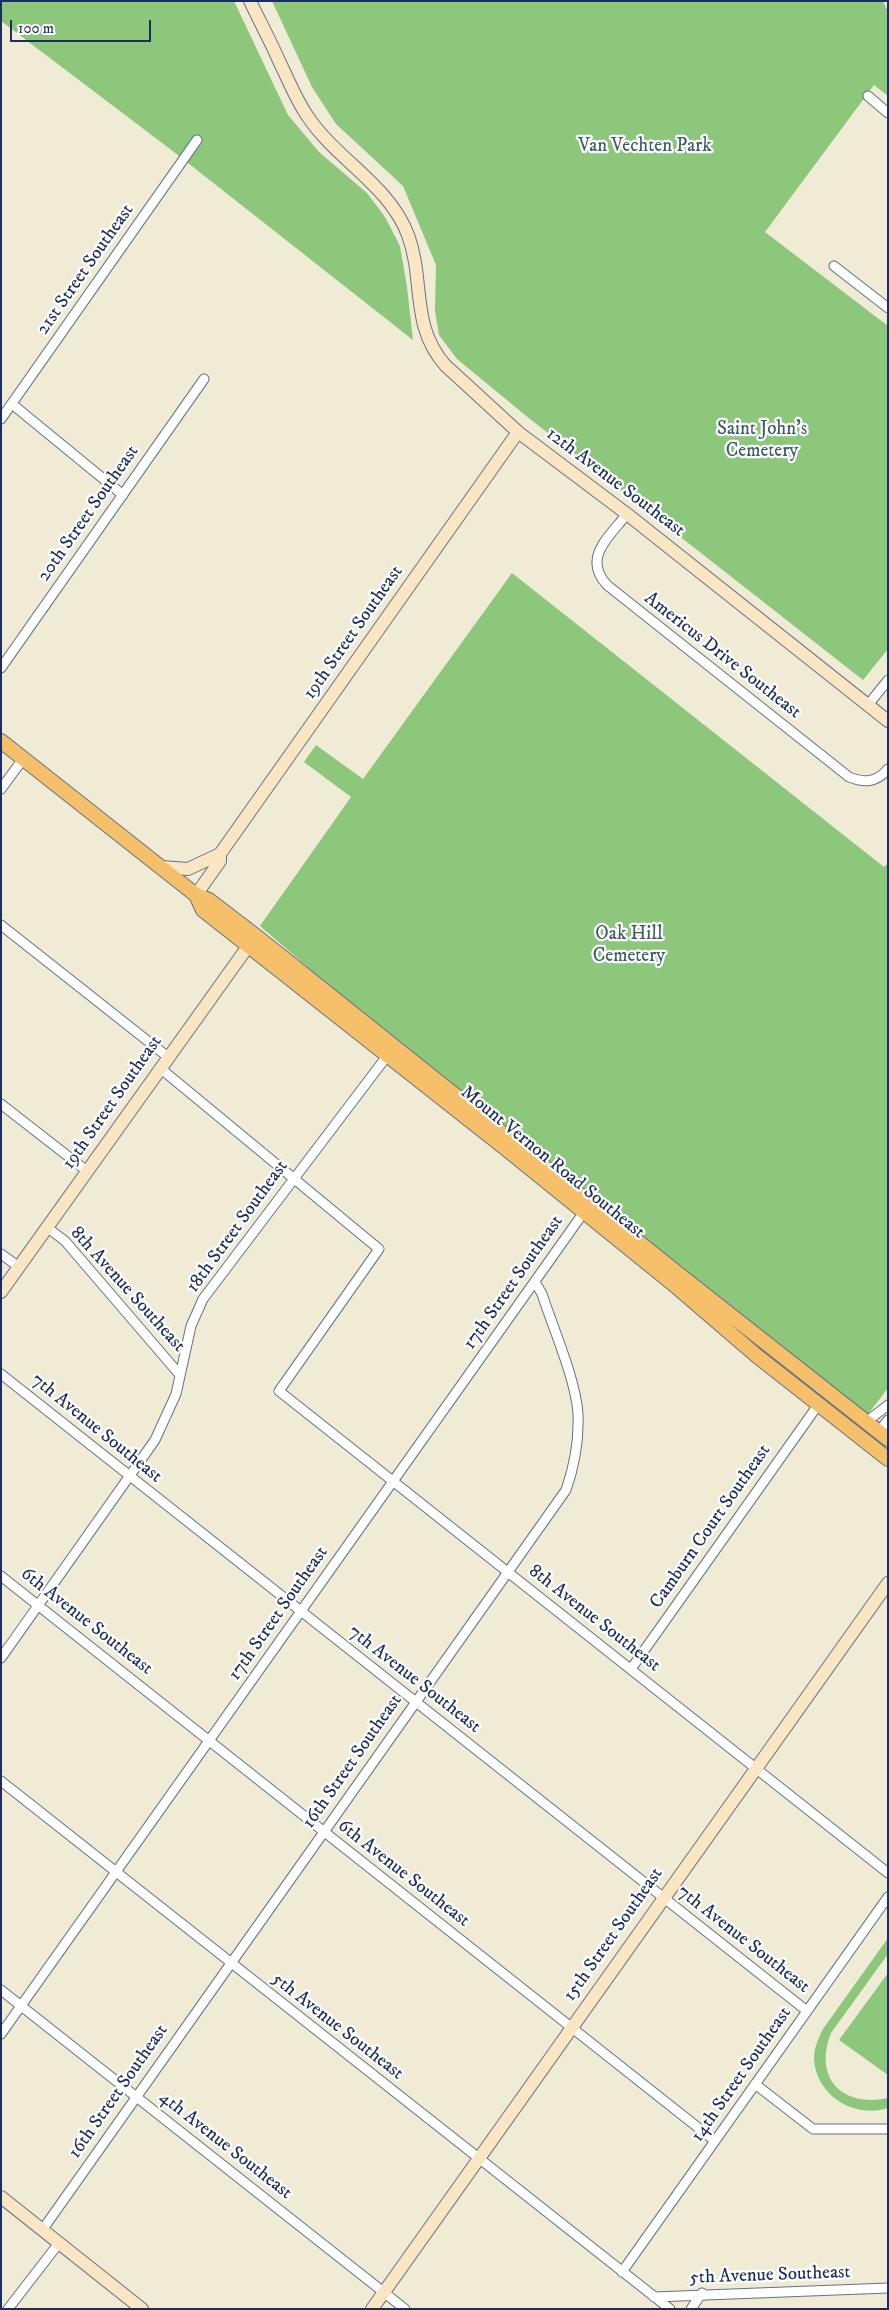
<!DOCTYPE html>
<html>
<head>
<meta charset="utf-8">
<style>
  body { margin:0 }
  #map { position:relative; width:889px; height:2310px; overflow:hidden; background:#efebd4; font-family:"IM FELL DW Pica",serif }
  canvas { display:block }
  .frame { position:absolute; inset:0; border:2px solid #1b2f5e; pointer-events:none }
  .scale { position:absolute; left:10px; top:20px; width:141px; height:22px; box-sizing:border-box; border:2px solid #1b2f5e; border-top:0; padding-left:6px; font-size:15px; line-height:18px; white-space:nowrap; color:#1b2f5e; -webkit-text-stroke:4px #fff; paint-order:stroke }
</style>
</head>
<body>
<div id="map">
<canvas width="889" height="2310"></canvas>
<div class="frame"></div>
<div class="scale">100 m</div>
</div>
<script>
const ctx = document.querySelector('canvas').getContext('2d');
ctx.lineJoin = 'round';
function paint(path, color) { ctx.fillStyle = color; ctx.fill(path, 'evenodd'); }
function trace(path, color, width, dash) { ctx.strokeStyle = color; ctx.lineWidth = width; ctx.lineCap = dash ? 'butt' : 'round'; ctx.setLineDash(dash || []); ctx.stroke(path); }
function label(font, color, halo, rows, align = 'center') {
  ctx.font = font + ' "IM FELL DW Pica",serif'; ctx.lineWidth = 4.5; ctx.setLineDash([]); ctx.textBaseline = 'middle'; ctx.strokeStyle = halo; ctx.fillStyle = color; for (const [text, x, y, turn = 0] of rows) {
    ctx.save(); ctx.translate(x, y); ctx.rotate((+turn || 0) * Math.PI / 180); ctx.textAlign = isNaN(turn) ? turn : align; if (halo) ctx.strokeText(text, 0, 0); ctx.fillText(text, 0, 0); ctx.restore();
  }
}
paint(new Path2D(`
  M1,1H234L288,115L319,152L367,193L385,217L400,246L407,287L413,340L174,152L1,21Z
  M272,1H883L888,12V96L874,85L765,232L888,326V649L863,680L530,419L457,359L439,335L435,311L436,265L403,186L336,124L312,87Z
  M512,573L884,867L888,863V1388L869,1413H863L356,1009L260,926L351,797L304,762L316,745L363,779Z
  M888,1938V1954L831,2033C813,2078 842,2108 888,2098V2108C855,2119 816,2096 814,2059C814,2048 818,2039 823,2029Z
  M888,1973V2075L839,2040Z`), '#8cc77c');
const street = new Path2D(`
  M868,96L888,113
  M834,266L888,308
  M12,404L123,495
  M1,419L197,140
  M627,514C609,537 582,558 607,585L849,777C864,783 876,783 888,769
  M1,668L204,379
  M868,705L888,680
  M1,789L23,759
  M1,925L168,1057
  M160,1068L379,1249L279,1391L888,1873
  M1,1104L87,1171
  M48,1228L65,1241L180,1375
  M1,1254L19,1267
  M1,1374L807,2011
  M865,1420L870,1419L888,1405
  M879,1431L888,1420
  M1,1576L715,2141
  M1,1658L155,1440L176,1394L191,1326L203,1299L387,1056
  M631,1669L818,1405
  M1,1781L670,2309
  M1,1990L405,2309
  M1,2034L584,1212
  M755,2084L813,2129H888
  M43,2229L566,1490C574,1467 579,1439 578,1414C576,1380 553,1328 542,1294L535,1282
  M622,2272L888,1897
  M654,2297L888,2288
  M8,2309L59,2243
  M691,2309L702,2293`);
const secondary = new Path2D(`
  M250,1C260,22 271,42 280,63C289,81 296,100 308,117C337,160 389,185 408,235C425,281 410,325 445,365L518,432L627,514L888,721
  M161,867L188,869L220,854L518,432
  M196,895L220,861V854
  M1,1292L254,938
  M1,2197L142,2309
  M372,2309L888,1583`);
const primary = new Path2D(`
  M1,741L196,895L209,900L256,936L681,1276L888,1439
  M196,895L203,910L505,1148L672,1283L757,1356L888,1459`);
trace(street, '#657187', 11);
trace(secondary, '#657187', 14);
trace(primary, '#657187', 16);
trace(street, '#fff', 9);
trace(secondary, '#fbe6c4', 12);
trace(primary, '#f6c06b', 14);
label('19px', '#3d5d67', '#fff', [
  ["Van Vechten Park",645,147],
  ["Saint John's",762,430],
  ["Cemetery",762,452],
  ["Oak Hill",629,935],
  ["Cemetery",629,957]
]);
label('19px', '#1b2f5e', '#fff', [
  ["21st Street Southeast",86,270,-55],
  ["12th Avenue Southeast",615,483,37],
  ["20th Street Southeast",89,514,-55],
  ["19th Street Southeast",354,633,-55],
  ["Americus Drive Southeast",722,656,38],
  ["19th Street Southeast",113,1103,-55],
  ["Mount Vernon Road Southeast",552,1163,39],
  ["18th Street Southeast",238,1227,-54],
  ["17th Street Southeast",514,1283,-55],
  ["8th Avenue Southeast",127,1290,48],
  ["7th Avenue Southeast",96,1429,39],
  ["Camburn Court Southeast",711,1527,-55],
  ["17th Street Southeast",279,1614,-55],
  ["8th Avenue Southeast",594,1619,38],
  ["6th Avenue Southeast",86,1622,38],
  ["7th Avenue Southeast",414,1680,38],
  ["16th Street Southeast",353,1762,-55],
  ["6th Avenue Southeast",403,1874,38],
  ["15th Street Southeast",614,1935,-55],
  ["7th Avenue Southeast",743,1940,38],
  ["5th Avenue Southeast",337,2027,38],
  ["14th Street Southeast",742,2075,-55],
  ["16th Street Southeast",119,2092,-55],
  ["4th Avenue Southeast",225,2146,38],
  ["5th Avenue Southeast",770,2276,-2]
]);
</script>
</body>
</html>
